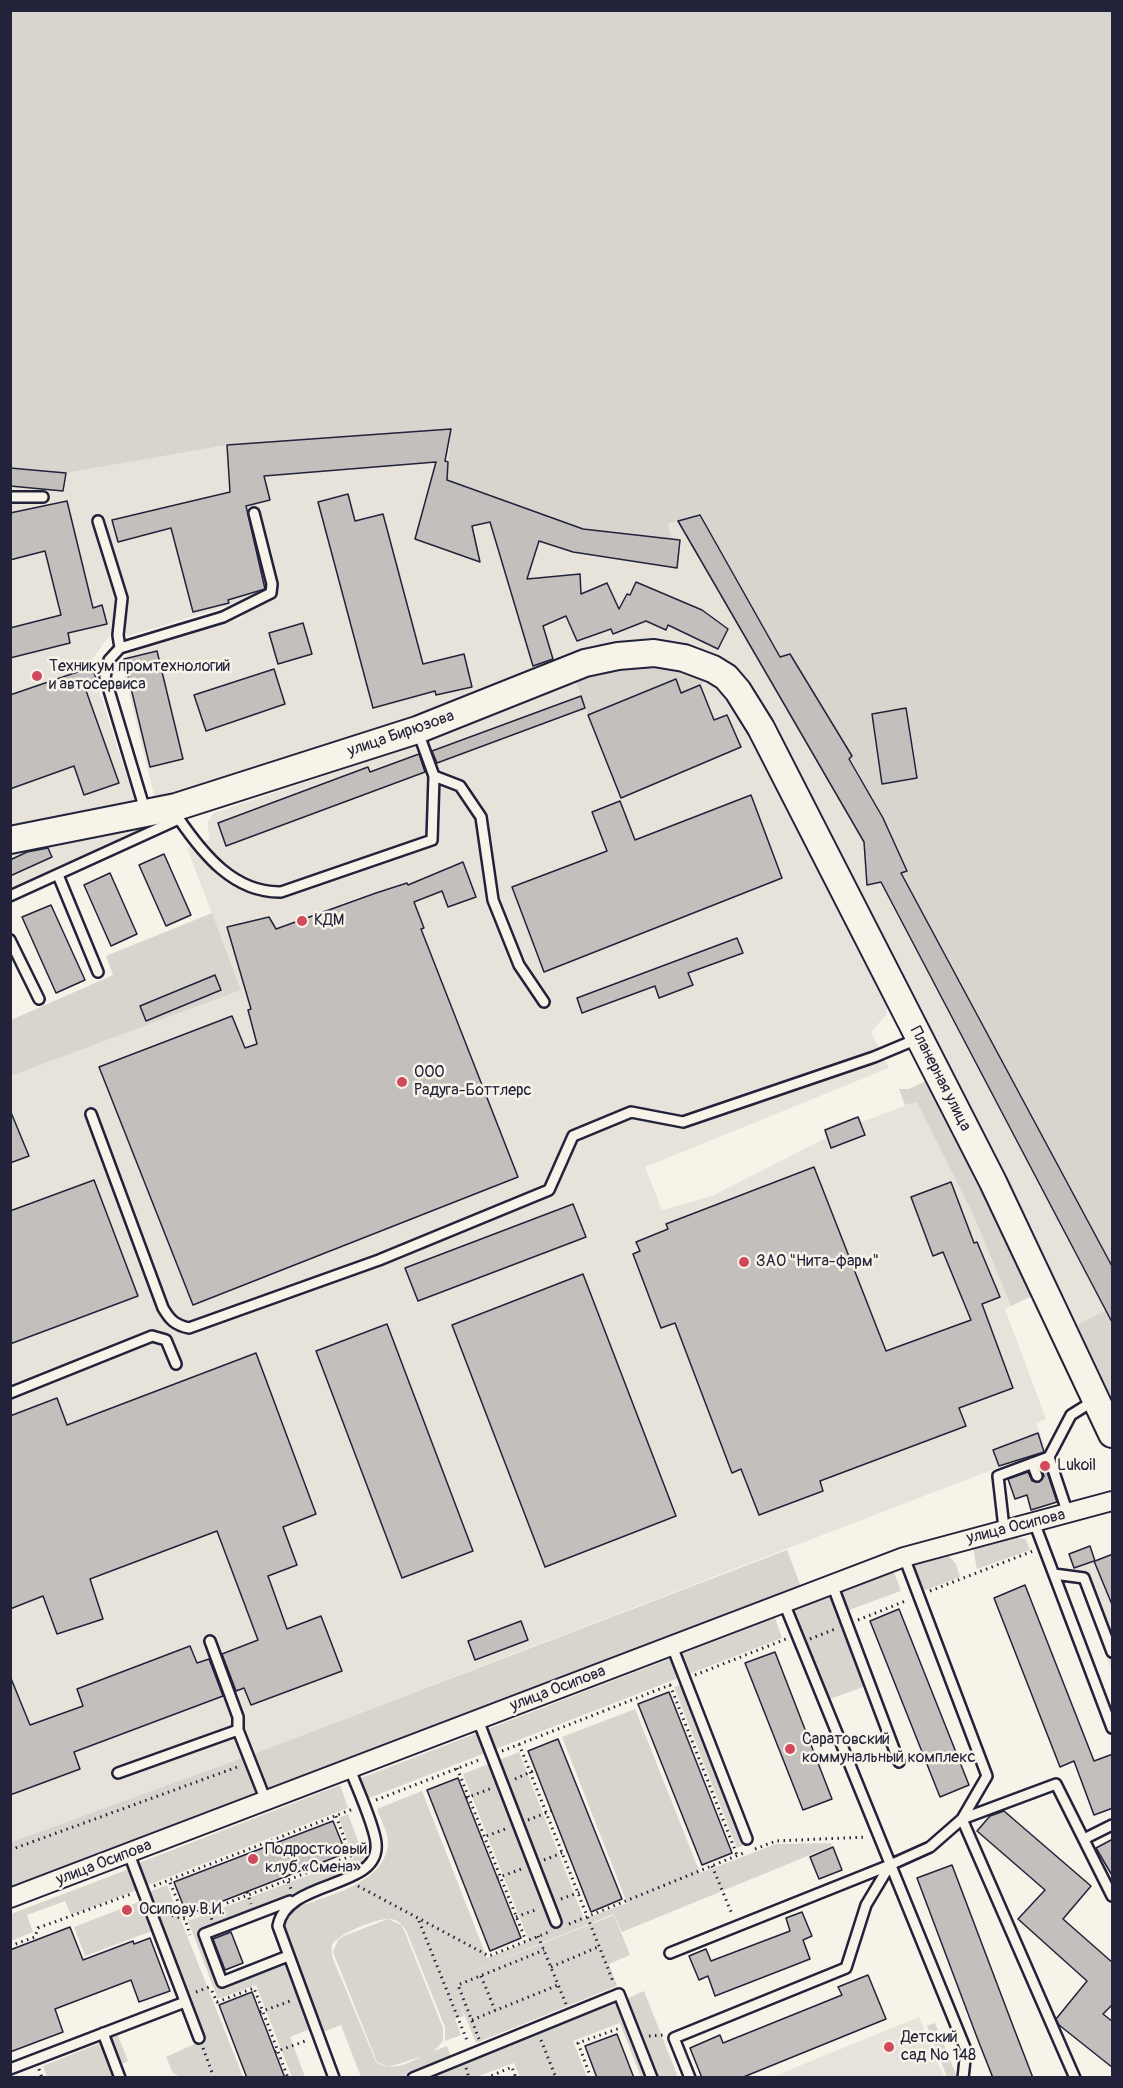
<!DOCTYPE html>
<html>
<head>
<meta charset="utf-8">
<style>
  body { margin:0 }
  #map { position:relative; width:1123px; height:2088px; overflow:hidden; background:#f7f3e8; font-family:Pangolin,sans-serif }
  canvas { display:block }
  .frame { position:absolute; inset:0; border:12px solid #22223b; pointer-events:none }
</style>
</head>
<body>
<div id="map">
<canvas width="1123" height="2088"></canvas>
<div class="frame"></div>
</div>
<script>
const ctx = document.querySelector('canvas').getContext('2d');
ctx.lineJoin = 'round';
function paint(path, color) { ctx.fillStyle = color; ctx.fill(path, 'evenodd'); }
function trace(path, color, width, dash) { ctx.strokeStyle = color; ctx.lineWidth = width; ctx.lineCap = dash ? 'butt' : 'round'; ctx.setLineDash(dash || []); ctx.stroke(path); }
function label(font, color, halo, rows, align = 'center') {
  ctx.font = font + ' Pangolin,sans-serif'; ctx.lineWidth = 5; ctx.setLineDash([]); ctx.textBaseline = 'middle'; ctx.strokeStyle = halo; ctx.fillStyle = color; for (const [text, x, y, turn = 0] of rows) {
    ctx.save(); ctx.translate(x, y); ctx.rotate((+turn || 0) * Math.PI / 180); ctx.textAlign = isNaN(turn) ? turn : align; if (halo) ctx.strokeText(text, 0, 0); ctx.fillText(text, 0, 0); ctx.restore();
  }
}
paint(new Path2D(`
  M451,429L447,480L583,529L672,539L668,524L700,515L780,657L790,654L852,756L907,870L902,873L1112,1268V1307L1077,1325L769,726L686,648L438,713L155,799L121,660L135,650L152,644L243,618L241,602L128,636L114,630L90,662L135,802L11,829L10,468L66,473L227,445Z
  M676,679H706L740,713L888,1002L886,1015L871,1032L889,1068L645,1167L662,1210L712,1196L826,1138L823,1129L859,1115L862,1122L917,1101L975,1219L1011,1306L1005,1309L1046,1419L1036,1423L1046,1449L261,1751L11,1842V1076L241,990L187,848L210,839L207,823L214,813L430,740L576,682L588,715Z
  M125,826L151,829L11,892L10,849Z
  M1112,1554V1672L1074,1568Z
  M919,2017L944,2077H772Z`), '#e7e3db');
paint(new Path2D(`
  M10,11H1112V1268L901,873L907,870L883,818L850,759L852,756L790,654L780,657L700,515L668,524L672,539L583,529L447,480L451,429L227,445L66,473L11,468Z
  M656,663L706,679L700,685L681,693L675,679L588,715L576,682L620,668Z
  M212,913L241,990L11,1076V1020L113,975L106,956Z
  M928,1080L1036,1294L1011,1306L975,1219L917,1102L905,1105L899,1089H909Z
  M1112,1307V1400L1077,1325Z
  M1012,1537L1026,1539L1030,1550L977,1569L973,1548Z
  M787,1550L801,1587L11,1888V1842L261,1751Z
  M948,1555L956,1564L960,1577L923,1591L913,1565Z
  M894,1572L901,1591L849,1610L842,1592Z
  M832,1595L866,1686L827,1700L793,1610Z
  M775,1618L782,1638L369,1798L361,1778Z
  M682,1684L746,1844L737,1848L674,1687Z
  M635,1709L700,1873L776,1844L831,1843L832,1846L622,1932L614,1914L450,1980L614,1915L630,1955L609,1964L617,1986L476,2043L458,1999L464,2016L455,2019L461,2035L445,2041V2027L406,1930C402,1925 398,1920 391,1919C380,1917 337,1934 332,1945C331,1949 332,1955 333,1959L376,2062C391,2073 408,2063 423,2056L389,2067L377,2062L333,1952L338,1940L344,1936L388,1919L401,1925L404,1930L443,2028V2041L434,2051L447,2046L451,2057L401,2077H361L341,2025L323,2032L284,1933C285,1921 289,1914 299,1907C330,1894 384,1884 388,1844C389,1834 380,1818 377,1809L422,1791L487,1958L529,1941L463,1774L519,1752L584,1919L627,1903L562,1737Z
  M340,1785L348,1808L148,1885L139,1863Z
  M348,1814L367,1865L200,1929L221,1986L284,1962L310,2029L290,2037L305,2077H292L256,1985L218,1999L188,1921L354,1858L339,1818Z
  M129,1869L137,1890L71,1915L65,1901L27,1915L33,1932L11,1941V1914Z
  M167,1885L243,2077H180L173,2073L166,2057L206,2039L149,1892Z
  M141,1901L152,1931L85,1956L74,1927Z
  M644,1991L678,2077H657L626,1999Z
  M618,2002L647,2077H641L620,2023L573,2041L587,2077H520L514,2063L476,2077H439L438,2075Z
  M935,2023L957,2077H947L927,2026Z
  M117,2033L128,2061L120,2065L109,2036Z
  M100,2043L113,2077H47L43,2066Z`), '#d8d5cf');
const building = new Path2D(`
  M451,429L445,461L448,462L447,480L583,529L680,540L677,568L573,552L539,541L527,579L580,574L581,594L607,583L619,609L627,594L630,595L636,582L702,610L728,629L718,649L668,625L666,630L646,621L613,634L611,629L577,641L566,616L543,626L553,659L533,666L490,522L472,526L480,562L415,539L436,462L264,476L270,500L246,506L265,589L228,600L229,603L193,612L171,528L118,542L112,520L230,492L227,445Z
  M10,468L66,473L63,491L10,486Z
  M348,494L355,521L383,514L423,664L464,654L472,687L436,695L435,691L373,708L318,502Z
  M67,501L93,608L102,605L107,624L68,633L70,643L10,658V628L61,615L45,551L10,560V513Z
  M700,515L780,657L790,654L852,756L849,759L883,818L907,871L901,873L1113,1268V1324L881,882L867,885L864,842L678,521Z
  M303,623L312,654L278,664L269,633Z
  M157,651L183,759L150,767L124,659Z
  M92,667L97,681L84,685L119,783L84,795L74,766L10,789V695Z
  M274,669L285,704L206,731L194,695Z
  M676,679L681,693L700,685L714,720L727,715L741,747L621,798L588,715Z
  M581,696L585,708L437,763L432,751Z
  M906,708L917,778L882,784L872,714Z
  M419,754L425,772L226,846L218,823L368,767L370,772Z
  M751,795L782,878L544,972L512,887L607,851L592,812L620,801L635,840Z
  M48,848L52,857L10,876V860L27,852Z
  M164,854L191,915L166,926L139,865Z
  M463,862L476,897L448,907L442,891L414,902L424,928L421,929L518,1177L193,1305L99,1067L232,1016L245,1048L257,1044L248,1010L251,1009L227,927L269,917L276,929L376,893L407,883L408,885Z
  M110,873L137,934L111,946L84,885Z
  M51,905L85,980L56,993L22,917Z
  M737,938L743,953L688,973L693,985L659,998L655,986L582,1013L577,998Z
  M215,975L221,990L146,1021L140,1006Z
  M10,1110L29,1156L10,1163Z
  M858,1117L865,1135L831,1148L825,1130Z
  M814,1167L886,1351L971,1320L943,1252L933,1256L911,1197L951,1182L974,1243L977,1242L1000,1297L982,1304L1013,1388L959,1408L966,1426L820,1481L823,1491L759,1515L741,1469L732,1473L675,1323L661,1328L633,1254L640,1251L636,1242L668,1229L666,1224Z
  M94,1180L138,1296L10,1344V1211Z
  M573,1204L586,1237L418,1301L405,1268Z
  M583,1274L676,1516L545,1567L452,1325Z
  M387,1324L473,1551L402,1578L316,1351Z
  M256,1353L316,1514L283,1527L297,1565L268,1576L287,1629L321,1616L342,1671L251,1705L244,1688L236,1691L222,1654L258,1640L217,1531L90,1579L103,1619L57,1634L43,1596L10,1609V1416L57,1398L67,1425Z
  M1038,1433L1044,1452L999,1466L993,1450Z
  M1045,1466L1057,1502L1031,1510L1027,1495L1015,1499L1008,1479L1028,1472L1032,1481L1039,1482L1044,1476L1041,1467Z
  M1090,1546L1095,1561L1113,1554V1607L1094,1561L1074,1568L1069,1554Z
  M1025,1585L1094,1761L1113,1754V1808L1094,1815L1074,1761L1060,1767L994,1598Z
  M899,1609L969,1785L940,1797L870,1621Z
  M521,1621L528,1640L475,1660L468,1641Z
  M190,1646L197,1663L209,1659L223,1696L74,1752L80,1769L10,1795V1676L30,1725L83,1706L77,1689Z
  M775,1652L832,1799L803,1810L745,1663Z
  M669,1692L732,1853L702,1865L638,1704Z
  M558,1739L622,1899L591,1912L528,1751Z
  M458,1778L521,1938L490,1951L427,1790Z
  M1004,1811L1091,1886L1063,1919L1113,1963V2004L1103,2014L1113,2022V2068L1059,2025L1056,2019L1087,1981L1018,1919L1045,1890L977,1831L990,1816Z
  M333,1821L346,1853L187,1915L174,1882Z
  M1113,1839V1877L1096,1848Z
  M833,1847L842,1870L819,1879L810,1857Z
  M952,1865L1013,2026L1033,2078H993L978,2040L917,1878Z
  M802,1912L812,1936L803,1940L810,1959L715,1996L708,1976L699,1980L689,1956L706,1949L711,1961L790,1931L786,1918Z
  M70,1927L83,1960L133,1941L134,1944L150,1938L170,1991L139,2002L131,1980L55,2009L63,2032L10,2052V1950Z
  M231,1932L243,1963L225,1970L213,1939Z
  M868,1975L886,2019L741,2078H702L690,2048L720,2035L723,2043L842,1995L838,1987Z
  M252,1992L275,2052L285,2078H247L219,2005Z
  M617,2034L634,2078H597L585,2046Z`);
paint(building, '#c2bfbd');
trace(building, '#22223b', 1.5);
const service = new Path2D(`
  M10,497H43
  M98,521L122,598L118,635L120,648
  M418,732L434,776L460,786L481,817L493,900L519,965L544,1002
  M145,810L105,677L109,660L120,648L223,617L271,593L272,584L254,513
  M179,819C203,854 234,893 281,892L432,840L434,776
  M58,875L98,972
  M10,896L179,819L178,815
  M10,940L39,999
  M91,1114L163,1308C170,1320 175,1325 189,1328L379,1260L549,1190L573,1136L631,1112L683,1122L874,1057L917,1039
  M10,1393L152,1336L166,1340L176,1364
  M1032,1463L1037,1476
  M1068,1514L1049,1457L1071,1415L1095,1400
  M1034,1522L1112,1728
  M1004,1528L998,1476L1049,1457
  M904,1557L987,1776L962,1819L1075,2078
  M1054,1574L1084,1578L1112,1652
  M832,1584L899,1762
  M784,1603L966,2050L963,2078
  M210,1641L238,1717V1730L266,1801
  M672,1646L747,1839
  M478,1720L556,1922
  M118,1773L238,1730
  M1084,1839L1112,1825
  M129,1854L199,2038
  M670,1953L890,1865L930,1847L962,1819L1056,1784L1112,1896
  M288,1956L222,1982L204,1934L290,1901
  M103,2033L120,2078
  M10,2069L185,2002
  M334,2078L278,1926C287,1878 381,1890 376,1843C374,1824 357,1788 350,1769
  M413,2078L619,1994L652,2078
  M690,2078L674,2038L846,1968L866,1905L890,1865`);
const minor = new Path2D(`
  M10,1898L904,1557L1112,1501`);
const secondary = new Path2D(`
  M10,840L176,807L417,730L585,663L618,656L654,653L684,658L713,669L726,677L738,691L761,728L993,1182L1112,1434`);
trace(service, '#22223b', 14);
trace(minor, '#22223b', 22);
trace(secondary, '#22223b', 30);
trace(new Path2D(`
  M930,1591L1033,1551
  M858,1620L908,1600
  M810,1639L835,1629
  M695,1675L786,1639
  M670,1685L737,1855
  M519,1744L614,1984
  M502,1751L675,1683
  M457,1768L526,1941
  M515,1779L535,1770
  M466,1798L492,1788
  M376,1800L479,1760
  M336,1816L351,1856L185,1919L169,1880L353,1809
  M528,1820L551,1811
  M481,1838L508,1828
  M755,1849L776,1841L867,1837
  M10,1850L240,1766
  M544,1860L567,1851
  M326,1861L331,1873
  M712,1866L732,1914
  M286,1876L291,1889
  M497,1878L524,1868
  M154,1886L169,1880
  M358,1886L489,1956L549,1932
  M247,1892L251,1904
  M561,1899L583,1891
  M207,1907L212,1920
  M166,1914L185,1919L190,1935
  M516,1917L538,1909
  M419,1921L468,2043
  M569,1924L746,1852
  M538,1936L566,2004
  M10,1946L35,1937L38,1928L131,1894
  M551,1967L598,1947
  M481,1976L495,2010
  M212,1991L217,2002L254,1988L288,2078
  M196,1992L212,1986
  M260,2012L293,2000
  M472,2020L558,1985
  M649,2036L664,2035
  M479,2039L458,1985L544,1950
  M541,2040L556,2078
  M203,2048L214,2078
  M275,2052L308,2040
  M466,2068L469,2078
  M39,2069L42,2078
  M486,2078L512,2067L516,2078
  M591,2078L578,2043L620,2028`), '#22223b', 3, [1.5, 4.5]);
trace(service, '#f7f3e8', 9);
trace(minor, '#f7f3e8', 18);
trace(secondary, '#f7f3e8', 26);
for (const [x, y, r, color] of [
  [37,676,6,"#d1495b"],
  [302,921,6,"#d1495b"],
  [402,1082,6,"#d1495b"],
  [744,1262,6,"#d1495b"],
  [1045,1466,6,"#d1495b"],
  [790,1749,6,"#d1495b"],
  [253,1859,6,"#d1495b"],
  [127,1910,6,"#d1495b"],
  [889,2047,6,"#d1495b"]
]) { const dot = new Path2D(); dot.arc(x, y, r, 0, 2 * Math.PI); ctx.fillStyle = color; ctx.fill(dot); trace(dot, '#f7f3e8', 2); }
label('16px', '#22223b', '#f7f3e8', [
  ["Техникум промтехнологий",49,667],
  ["и автосервиса",49,685],
  ["КДМ",314,921],
  ["ООО",414,1073],
  ["Радуга-Боттлерс",414,1091],
  ["ЗАО \"Нита-фарм\"",756,1262],
  ["Lukoil",1057,1466],
  ["Саратовский",802,1740],
  ["коммунальный комплекс",802,1758],
  ["Подростковый",265,1850],
  ["клуб «Смена»",265,1868],
  ["Осипову В.И.",139,1910],
  ["Детский",901,2038],
  ["сад № 148",901,2056]
], 'left');
label('16px', '#22223b', '#f7f3e8', [
  ["улица Бирюзова",401,734,-19],
  ["Планерная улица",940,1079,63],
  ["улица Осипова",1016,1527,-14],
  ["улица Осипова",558,1689,-21],
  ["улица Осипова",104,1863,-21]
]);
</script>
</body>
</html>
